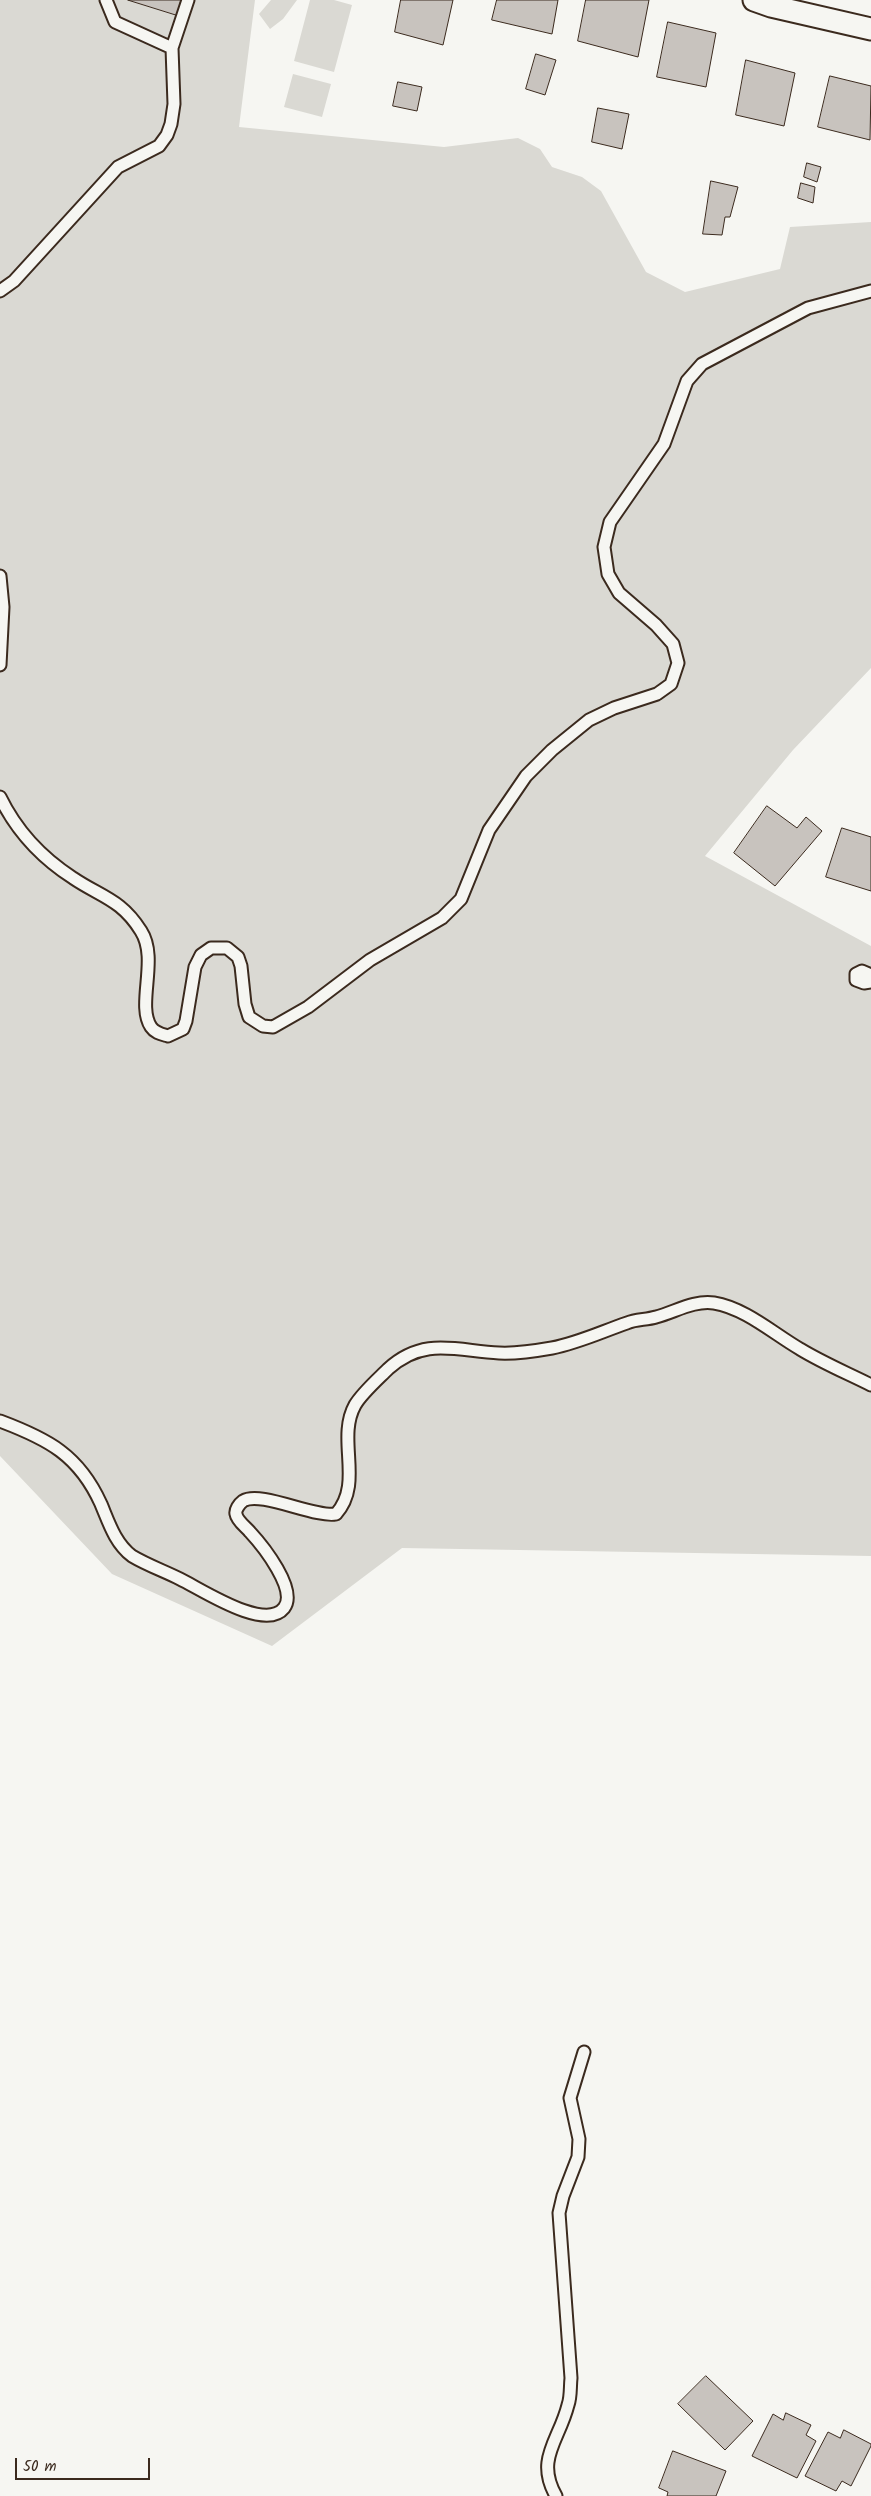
<!DOCTYPE html>
<html>
<head>
<meta charset="utf-8">
<style>
  body { margin:0 }
  #map { position:relative; width:871px; height:2496px; overflow:hidden; background:#f6f6f2; font-family:Kalam,sans-serif }
  canvas { display:block }
  .scale { position:absolute; left:15px; top:2458px; width:135px; height:22px; box-sizing:border-box; border:2px solid #3b2a1e; border-top:0; padding-left:6px; font-size:15px; line-height:18px; white-space:nowrap; color:#3b2a1e; -webkit-text-stroke:4px #f6f6f2; paint-order:stroke }
</style>
</head>
<body>
<div id="map">
<canvas width="871" height="2496"></canvas>
<div class="scale">50 m</div>
</div>
<script>
const ctx = document.querySelector('canvas').getContext('2d');
ctx.lineJoin = 'round';
function paint(path, color) { ctx.fillStyle = color; ctx.fill(path, 'evenodd'); }
function trace(path, color, width, dash) { ctx.strokeStyle = color; ctx.lineWidth = width; ctx.lineCap = dash ? 'butt' : 'round'; ctx.setLineDash(dash || []); ctx.stroke(path); }
paint(new Path2D(`
  M0,0H255L239,127L444,147L518,138L540,149L552,167L582,177L601,191L646,272L685,292L780,269L790,227L871,222V668L793,750L705,856L871,946V1556L402,1548L272,1646L112,1574L0,1456Z
  M271,0H297L283,19L270,29L259,14Z
  M310,0H334L352,5L334,72L294,61Z
  M293,74L331,84L322,117L284,107Z`), '#dad9d3');
const building = new Path2D(`
  M128,0H181L177,15Z
  M401,0H453L443,45L395,32Z
  M497,0H558L552,34L492,20Z
  M586,0H649L638,57L578,41Z
  M668,22L716,33L706,87L657,77Z
  M536,54L556,60L545,95L526,89Z
  M746,60L795,73L784,126L736,115Z
  M830,76L871,86L870,140L818,127Z
  M398,82L422,87L417,111L393,106Z
  M598,108L629,114L622,149L592,142Z
  M807,163L821,167L817,182L804,177Z
  M711,181L738,187L730,217H725L722,235L703,234Z
  M801,183L815,187L813,203L798,198Z
  M767,806L797,828L806,817L822,831L775,886L734,853Z
  M842,828L871,837V891L826,877Z
  M706,2376L753,2421L725,2450L678,2404Z
  M786,2413L811,2425L806,2435L816,2441L797,2478L752,2456L773,2414L783,2420Z
  M844,2430L871,2444V2446L851,2486L842,2481L836,2491L805,2476L828,2432L840,2438Z
  M673,2451L726,2471L716,2496H667L668,2492L659,2488Z`);
paint(building, '#c8c3be');
trace(building, '#3b2a1e', 1);
const service = new Path2D(`
  M172,48L188,0
  M0,291L14,281L118,167L159,146L167,135L171,124L174,104L172,48L115,22L106,0
  M0,576L3,607L0,665
  M0,797C16,830 42,858 73,878C101,897 121,899 141,931C159,959 136,1005 151,1027C155,1033 161,1034 168,1036L183,1029L186,1021L195,967L201,955L211,948H227L238,957L241,966L245,1004L249,1017L263,1026L273,1027L308,1007L370,960L442,918L461,899L489,830L526,776L552,750L589,720L614,708L657,694L671,684L678,663L673,644L656,625L619,593L608,574L604,547L610,522L664,444L687,381L702,364L808,308L871,291
  M871,975L862,971L856,974V980L864,983L871,982
  M0,1421C48,1439 79,1455 101,1504C109,1523 115,1543 132,1556C147,1565 164,1571 180,1579C201,1589 265,1632 284,1608C298,1590 263,1546 250,1532C246,1527 237,1521 236,1514C235,1510 239,1504 243,1501C260,1490 315,1518 336,1514C364,1483 336,1439 355,1405C362,1393 378,1379 388,1369C424,1336 457,1351 499,1353C517,1354 535,1351 552,1348C578,1343 601,1332 627,1323C636,1319 646,1320 656,1317C675,1312 694,1300 714,1303C745,1308 774,1334 800,1349C823,1363 847,1373 871,1385
  M556,2496C535,2459 559,2441 568,2405C571,2397 570,2387 571,2378L559,2213L563,2196L578,2157L579,2139L570,2098L584,2052`);
const minor = new Path2D(`
  M754,0L771,6L871,29`);
trace(service, '#3b2a1e', 15);
trace(minor, '#3b2a1e', 25);
trace(service, '#f6f6f2', 11);
trace(minor, '#f6f6f2', 21);
</script>
</body>
</html>
